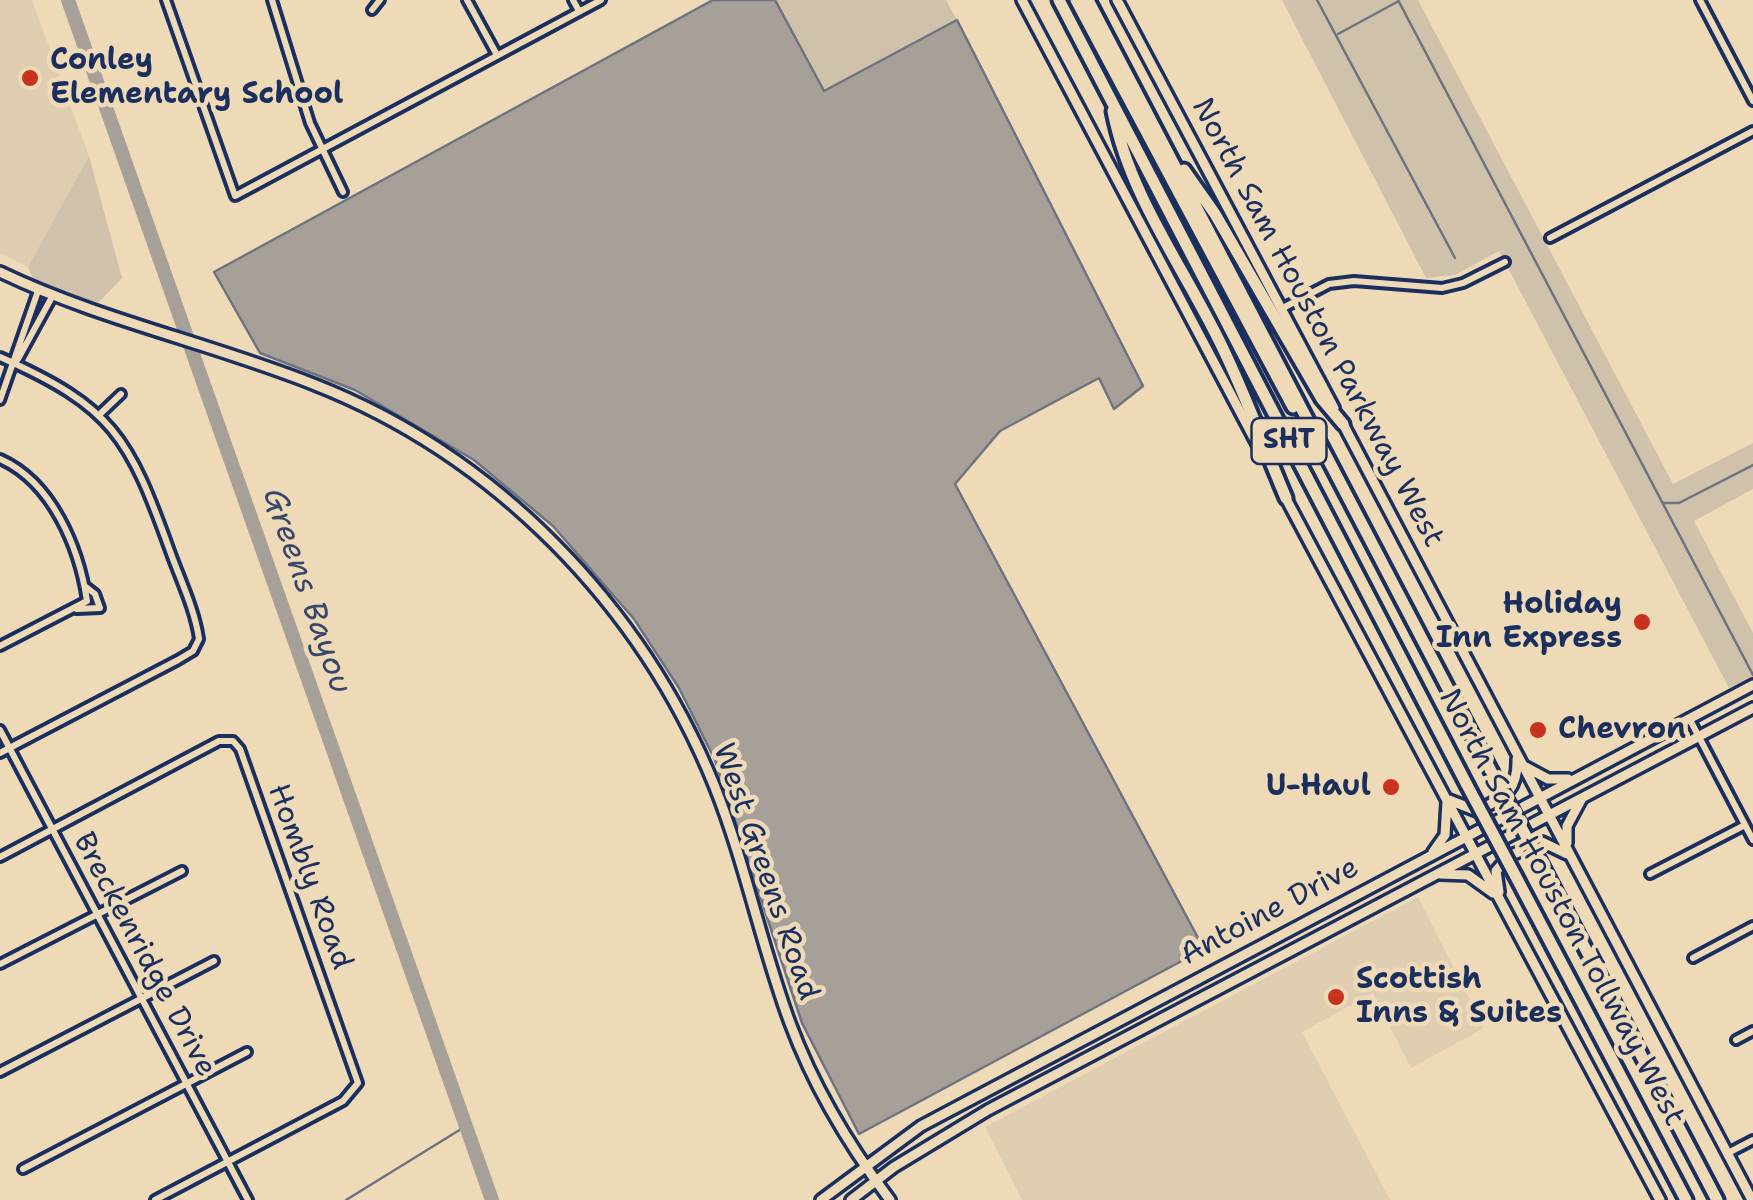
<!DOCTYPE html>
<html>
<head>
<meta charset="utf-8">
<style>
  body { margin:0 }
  canvas { display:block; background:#efdab8 }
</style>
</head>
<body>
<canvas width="1753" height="1200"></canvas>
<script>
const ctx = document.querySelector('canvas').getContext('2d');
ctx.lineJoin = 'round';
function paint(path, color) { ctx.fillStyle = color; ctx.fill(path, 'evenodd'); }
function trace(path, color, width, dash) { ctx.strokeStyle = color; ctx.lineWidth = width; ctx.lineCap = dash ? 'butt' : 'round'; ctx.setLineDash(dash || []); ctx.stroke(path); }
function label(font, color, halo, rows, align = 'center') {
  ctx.font = font + ' "Shantell Sans",sans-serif'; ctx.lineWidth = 9; ctx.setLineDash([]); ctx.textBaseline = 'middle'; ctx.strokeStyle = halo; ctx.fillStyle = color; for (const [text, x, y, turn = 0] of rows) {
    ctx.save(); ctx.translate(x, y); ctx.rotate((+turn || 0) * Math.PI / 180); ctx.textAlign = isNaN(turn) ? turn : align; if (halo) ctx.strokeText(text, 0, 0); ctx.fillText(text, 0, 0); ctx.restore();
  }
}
paint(new Path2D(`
  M0,0H32L89,156L28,267L0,253Z
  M1418,897L1484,1028L1411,1068L1373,993L1302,1032L1390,1200H1022L985,1127Z`), '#dfcdb1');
paint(new Path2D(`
  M775,0H946L957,20L824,91Z
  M1282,0H1418L1673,484L1753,443V489L1694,521L1753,633V677L1729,688L1499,251L1455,275L1426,278Z
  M89,156L122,278L98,303L34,281L28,267Z`), '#d0c1ab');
const water = new Path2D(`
  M713,0H775L824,91L957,20L1143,386L1114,409L1099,378L1000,431L955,484L1204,949L859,1134L802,1023L715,760L679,688L634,619L553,526L474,460L355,390L260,353L214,272Z`);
paint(water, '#a6a099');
trace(water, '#6e7381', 2.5);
trace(new Path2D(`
  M1317,0L1455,258
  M1398,0L1753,675
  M1338,34L1397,2
  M1664,503H1679L1753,465
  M346,1200L466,1126`), '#6e7381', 2.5);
trace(new Path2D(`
  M68,0L492,1200`), '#a6a099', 14);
const minor = new Path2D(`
  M166,0L235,196L601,0
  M272,0L310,123L343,192
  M467,0L497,55
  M573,0L579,11
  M1700,0L1753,101
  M372,10L380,0
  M1550,238L1753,131
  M1281,309L1329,284L1354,281L1442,288L1463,283L1505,262
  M0,357C113,407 129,437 170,551C180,579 195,610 199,639L193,651L178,660L0,753
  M18,359L52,297
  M0,400L38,291
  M100,414L121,394
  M0,459C52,482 79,547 87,601L0,646
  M77,609L100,608L95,594L86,587
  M1689,718L1753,840
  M0,730L248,1200
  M0,857L219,741H233L240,749L358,1083L343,1101L155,1200
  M1650,874L1745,825
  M1693,958L1753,926
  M0,964L182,871
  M1736,1040L1753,1031
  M0,1072L214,961
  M1728,1153L1753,1140
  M23,1169L247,1052`);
const secondary = new Path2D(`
  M1022,0L1264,457
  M1117,0L1334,408
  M0,272C100,320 210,343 313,384C495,455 641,605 714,785C745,862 761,945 790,1023C813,1085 850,1147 890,1200
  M1342,422L1752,1200
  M1283,493L1660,1200
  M1522,765L1548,779H1568
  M1449,800L1477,811C1504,797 1518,792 1517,759
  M1567,843V826L1582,798
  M1433,852L1445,835L1447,802
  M1440,874L1468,875L1493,893
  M1499,892L1496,871L1509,856L1542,842L1567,854
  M821,1200L921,1126L1753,685
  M851,1200L894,1167L988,1110L1753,708`);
const motorway = new Path2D(`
  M1059,0L1467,785
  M1076,0L1293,407
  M1088,0L1491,771
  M1113,111C1130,200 1189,274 1226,355C1248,402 1266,451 1286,498
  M1184,170L1215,214L1322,399L1343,424
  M1540,862L1717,1200
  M1515,875L1686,1200`);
trace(minor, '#1b2f5e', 14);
trace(secondary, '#1b2f5e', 16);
trace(motorway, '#1b2f5e', 19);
trace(minor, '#efdab8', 6);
trace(secondary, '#efdab8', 9);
trace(motorway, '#efdab8', 11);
const motorwayBridge = new Path2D(`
  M1491,771L1540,862
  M1467,785L1515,875`);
trace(motorwayBridge, '#1b2f5e', 19, []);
trace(motorwayBridge, '#efdab8', 11);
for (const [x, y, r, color] of [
  [30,78,10,"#c8321e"],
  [1642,622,10,"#c8321e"],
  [1538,730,10,"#c8321e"],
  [1391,787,10,"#c8321e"],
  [1336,997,10,"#c8321e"]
]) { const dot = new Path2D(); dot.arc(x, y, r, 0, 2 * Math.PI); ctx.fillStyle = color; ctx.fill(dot); trace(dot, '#efdab8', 4); }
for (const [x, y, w] of [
  [1289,441,75]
]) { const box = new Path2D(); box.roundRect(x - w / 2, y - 23, w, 46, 8); ctx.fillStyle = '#efdab8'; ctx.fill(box); trace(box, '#1b2f5e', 2.5); }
label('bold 28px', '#1b2f5e', null, [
  ["SHT",1289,441]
]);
label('bold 30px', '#1b2f5e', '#efdab8', [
  ["Conley",50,61],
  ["Elementary School",50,95],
  ["Holiday",1622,605,"right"],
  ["Inn Express",1622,639,"right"],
  ["Chevron",1558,730],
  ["U-Haul",1371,787,"right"],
  ["Scottish",1356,980],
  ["Inns & Suites",1356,1014]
], 'left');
label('30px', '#1b2f5e', '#efdab8', [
  ["North Sam Houston Parkway West",1317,323,62],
  ["West Greens Road",765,872,71],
  ["Hombly Road",309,877,70],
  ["North Sam Houston Tollway West",1561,908,62],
  ["Antoine Drive",1270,912,-28],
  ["Breckenridge Drive",144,955,62]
]);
label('italic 32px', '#37466a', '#efdab8', [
  ["Greens Bayou",306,591,71]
]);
</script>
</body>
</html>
